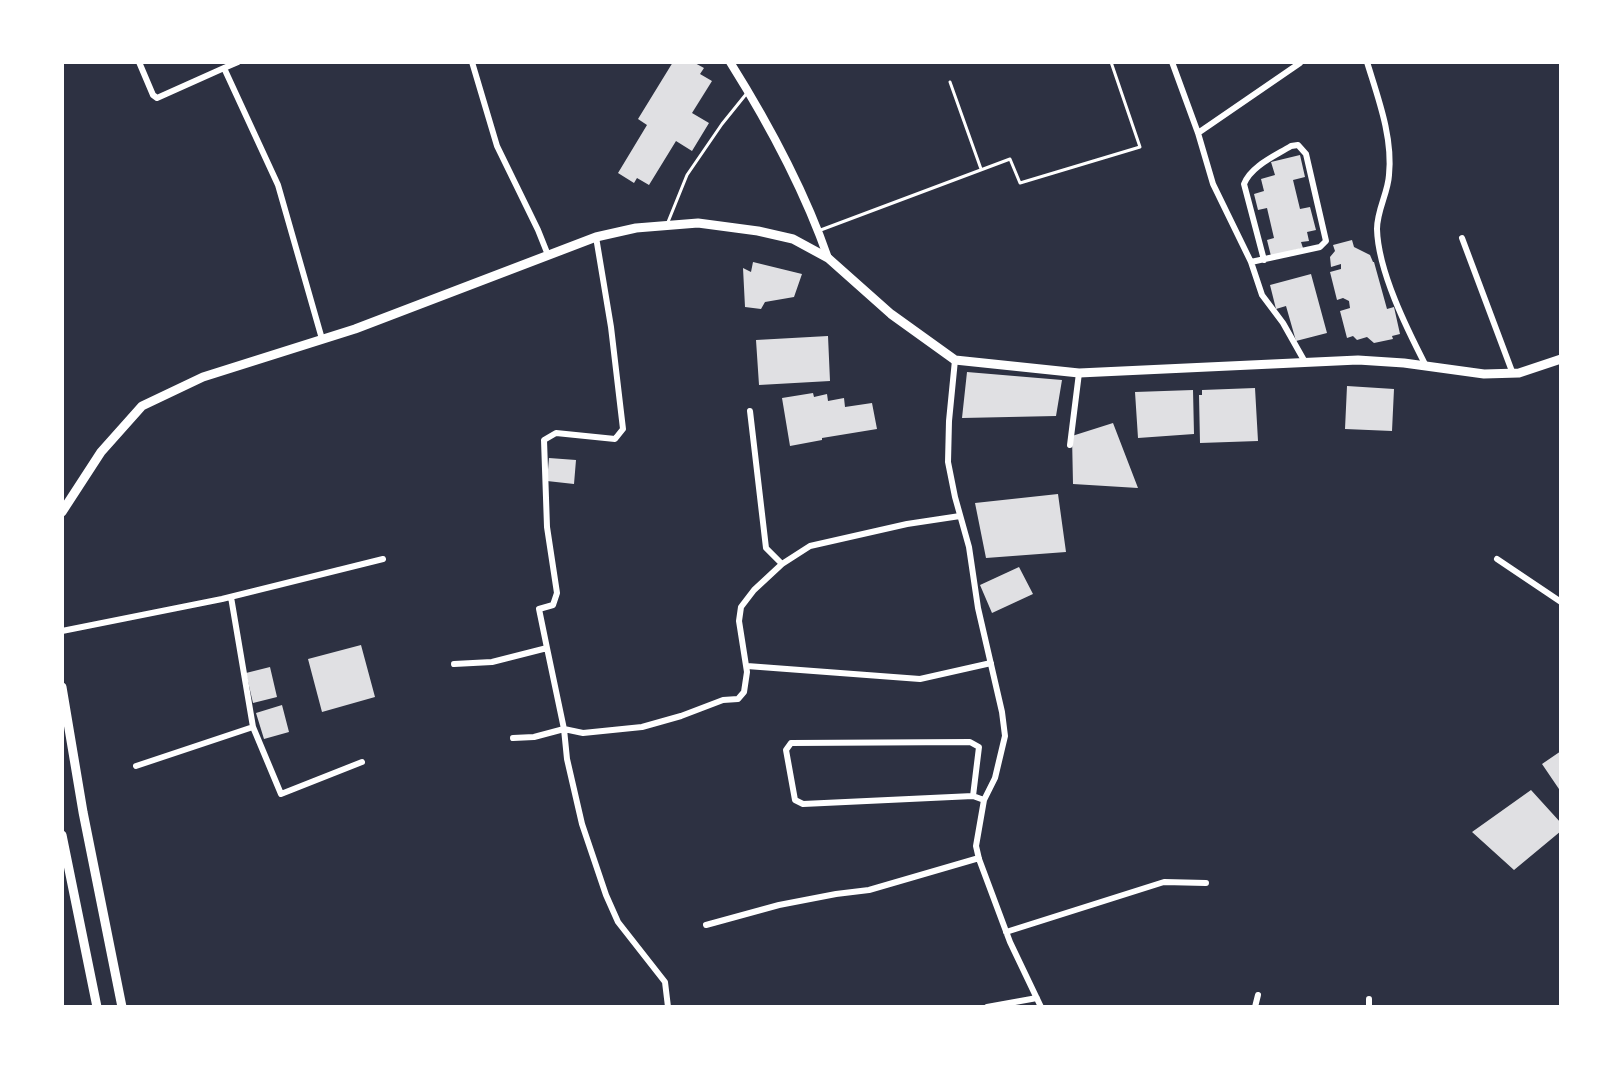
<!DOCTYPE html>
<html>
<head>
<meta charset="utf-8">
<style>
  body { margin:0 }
  #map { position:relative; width:1623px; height:1069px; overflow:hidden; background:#2d3142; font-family:Karla,sans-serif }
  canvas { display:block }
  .frame { position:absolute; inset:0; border:64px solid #fff; pointer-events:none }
</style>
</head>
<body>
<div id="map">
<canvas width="1623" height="1069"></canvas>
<div class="frame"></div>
</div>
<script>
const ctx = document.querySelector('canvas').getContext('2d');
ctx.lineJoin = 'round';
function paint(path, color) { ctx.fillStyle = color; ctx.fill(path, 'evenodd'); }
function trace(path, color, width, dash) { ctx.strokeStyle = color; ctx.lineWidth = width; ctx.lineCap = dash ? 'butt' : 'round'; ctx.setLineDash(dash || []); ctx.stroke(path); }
paint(new Path2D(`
  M673,62H693L704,68L700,74L712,81L692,113L709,123L692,151L676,141L649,185L637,178L634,183L618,173L647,125L638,119Z
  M1300,155L1305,177L1293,180L1300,209L1310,207L1316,230L1307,232L1309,241L1301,242L1303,248L1271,256L1267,240L1274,238L1267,208L1258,210L1254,194L1264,191L1261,179L1275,175L1271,162Z
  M1352,240L1354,247L1370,255L1373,262H1374L1387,309L1394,307L1400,334L1392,336L1393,339L1374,343L1367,337L1357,340L1353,336L1347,338L1340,311L1350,308L1349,301L1343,298L1337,300L1330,272L1341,269V264L1331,267L1330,257L1335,251L1333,245Z
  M753,262L802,274L794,297L765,302L761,309L745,307L743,268L751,272Z
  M1311,274L1327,333L1296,341L1286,306L1276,309L1270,285Z
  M828,336L830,381L759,385L756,340Z
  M967,372L1062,380L1056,416L962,418Z
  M1347,386L1394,389L1392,431L1345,429Z
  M1255,388L1258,441L1200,443L1199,395H1202V390Z
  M1193,390L1194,434L1138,438L1135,392Z
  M813,393L814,397L827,394L828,401L844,398L845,407L872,403L877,429L822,438V440L790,446L782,398Z
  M1113,423L1138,488L1073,484L1072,436Z
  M549,458L576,460L574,484L547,481Z
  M1058,494L1066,552L986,558L975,503Z
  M1019,567L1033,594L992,613L980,585Z
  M361,645L375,697L322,712L308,659Z
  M270,667L277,697L253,703L246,673Z
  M282,705L289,732L264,739L256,713Z
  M1561,751V792L1542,764Z
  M1531,790L1561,823V831L1514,870L1472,832Z`), '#e0e0e3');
trace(new Path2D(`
  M950,82L981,169
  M668,222L687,175L722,124L747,93
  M818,231L1010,159L1020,183L1140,147L1111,62`), '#fff', 3);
trace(new Path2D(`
  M139,62L153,95L157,98L224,68
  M238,62L224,68L278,185L322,339
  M472,62L497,146L538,230L548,255
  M1172,62L1198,133L1213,184L1251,262L1262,295L1283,323L1305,362
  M1367,62C1378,98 1393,137 1389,175C1388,193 1377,210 1377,229C1378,271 1407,329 1426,366
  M1198,133L1300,63
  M1462,238L1513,374
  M1251,262L1320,247L1326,241L1306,154L1298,145L1291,146C1275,156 1251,166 1244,184L1264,260
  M955,360L949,421L948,462L955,497L969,547L978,608L1002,712L1005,736L995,778L984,800L976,846L979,859L1010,942L1041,1007
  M750,411L766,548L782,564
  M1070,445L1079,373
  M1497,559L1561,602
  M231,597L253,727L281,794L362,762
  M62,631L222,599L383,559
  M547,648L539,609L553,605L557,593L547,527L544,440L556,433L615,439L623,429L611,327L596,237
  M454,664L492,662L547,648L564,729L567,759L582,824L606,895L618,922L665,982L668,1007
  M747,666L920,679L991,663
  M513,738L534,737L564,729L583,733L642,727L681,716L723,700L738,699L744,692L747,672L739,621L741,607L754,590L782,564L810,546L907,524L960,516
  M136,766L253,727
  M973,796L979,747L970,742L791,743L786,750L795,800L803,804L973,796L984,800
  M706,925L779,905L836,894L869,890L979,858
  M1006,932L1164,882L1206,883
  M987,1007L1037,998
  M1255,1007L1258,995
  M1369,1007V999`), '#fff', 6);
trace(new Path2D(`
  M730,62C767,121 805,192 828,258`), '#fff', 8);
trace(new Path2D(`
  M62,512L101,452L142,406L203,377L355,329L596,237L636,228L698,223L758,231L793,239L828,258L891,314L955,360L1079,373L1358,360L1404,363L1484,374L1519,373L1561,359
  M62,687L83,812L122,1007
  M62,835L97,1007`), '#fff', 9);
</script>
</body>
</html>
